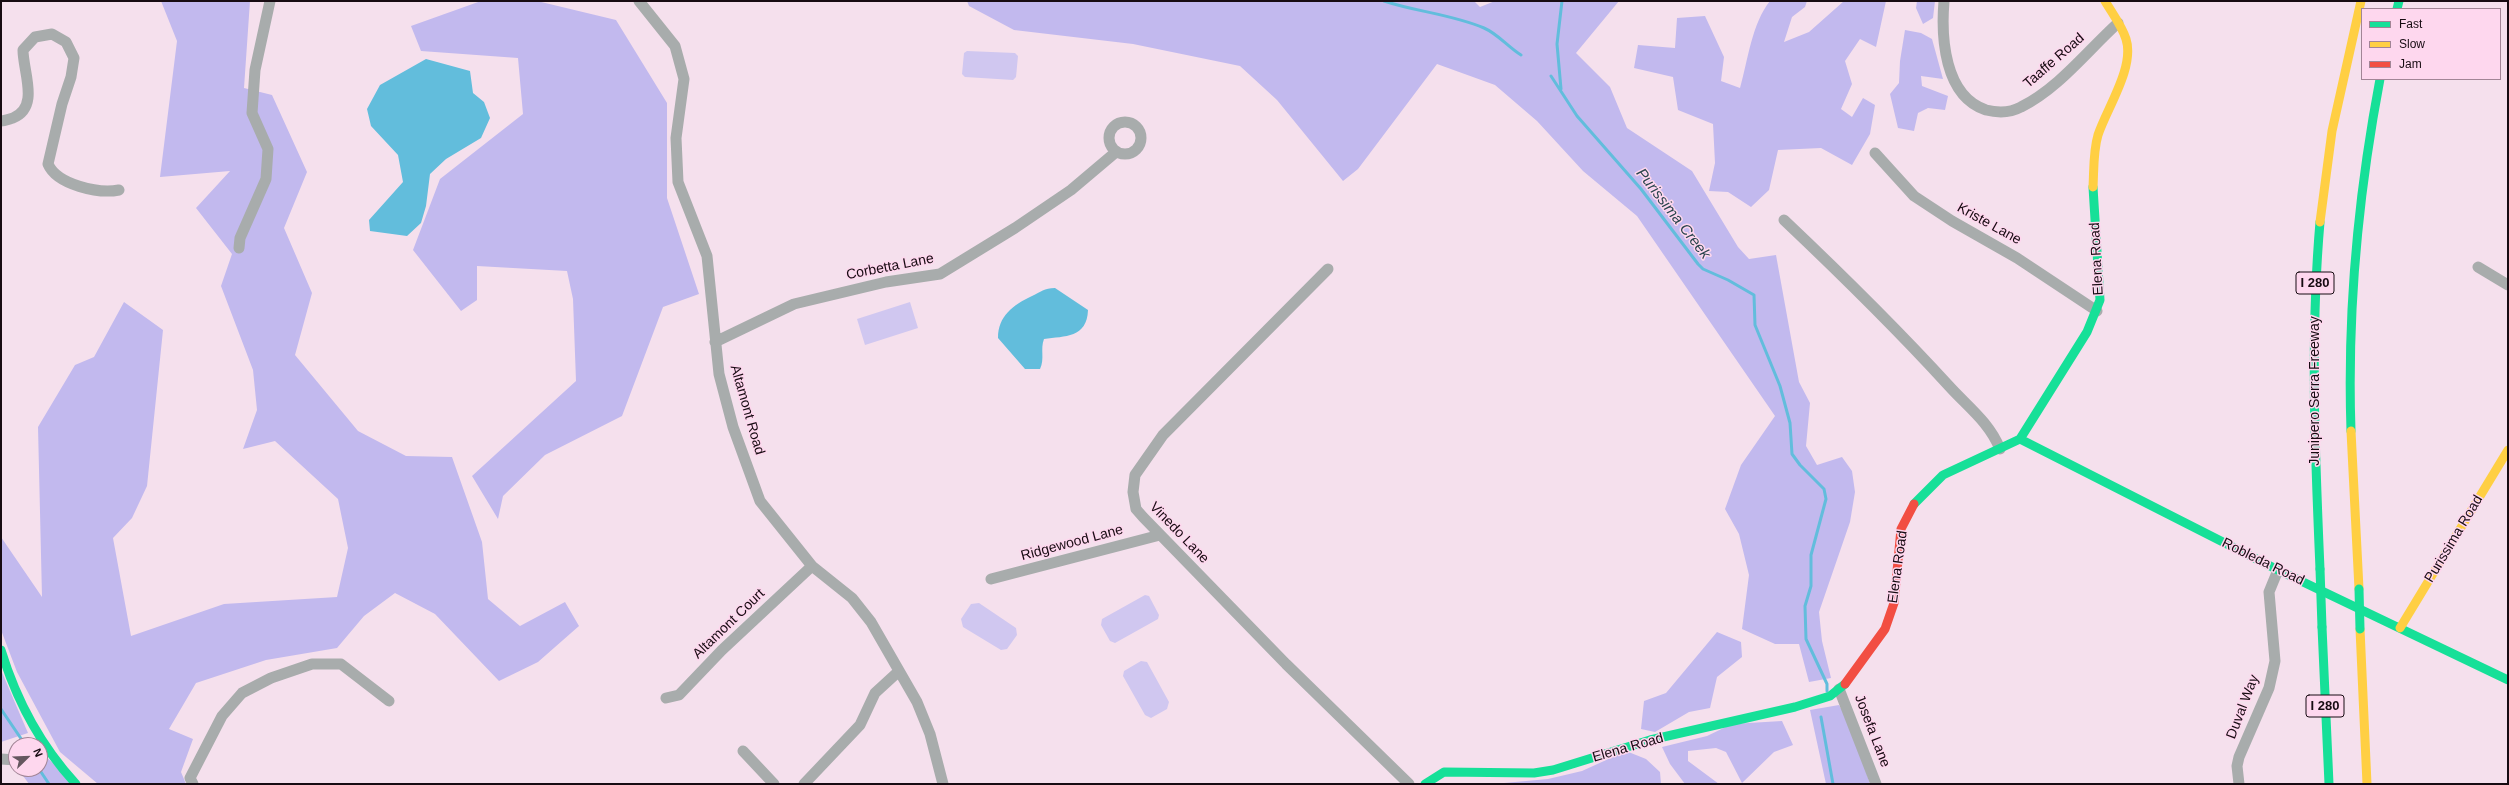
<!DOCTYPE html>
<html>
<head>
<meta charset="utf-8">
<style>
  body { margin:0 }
  #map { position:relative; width:2509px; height:785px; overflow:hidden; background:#f5e0ed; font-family:Arial,sans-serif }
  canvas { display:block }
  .frame { position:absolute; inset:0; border:2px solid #170b12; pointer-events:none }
  .legend { position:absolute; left:2361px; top:8px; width:140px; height:72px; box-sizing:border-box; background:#fed7ee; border:1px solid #a28596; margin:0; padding:5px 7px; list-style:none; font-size:12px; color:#170b12 }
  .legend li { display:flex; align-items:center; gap:8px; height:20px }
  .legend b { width:20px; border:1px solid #a28596 }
  .north { position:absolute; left:8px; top:737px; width:40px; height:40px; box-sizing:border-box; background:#fed7ee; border:1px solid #a28596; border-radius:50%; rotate:67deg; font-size:11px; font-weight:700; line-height:16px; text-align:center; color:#170b12 }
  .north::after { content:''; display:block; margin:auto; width:14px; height:18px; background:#65565f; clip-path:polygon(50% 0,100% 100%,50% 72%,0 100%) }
</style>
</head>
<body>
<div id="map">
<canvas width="2509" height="785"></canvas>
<div class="frame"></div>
<ul class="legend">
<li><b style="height:5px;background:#16e098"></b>Fast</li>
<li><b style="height:5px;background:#ffcf43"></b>Slow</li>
<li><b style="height:5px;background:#f24e42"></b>Jam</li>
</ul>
<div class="north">N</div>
</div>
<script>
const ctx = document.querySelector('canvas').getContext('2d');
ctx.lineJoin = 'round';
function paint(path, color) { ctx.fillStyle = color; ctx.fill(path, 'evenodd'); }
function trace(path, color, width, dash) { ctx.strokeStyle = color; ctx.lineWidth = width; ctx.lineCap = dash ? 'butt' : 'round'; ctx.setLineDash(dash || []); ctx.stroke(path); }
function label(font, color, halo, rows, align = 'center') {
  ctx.font = font + ' Arial,sans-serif'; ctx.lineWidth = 3; ctx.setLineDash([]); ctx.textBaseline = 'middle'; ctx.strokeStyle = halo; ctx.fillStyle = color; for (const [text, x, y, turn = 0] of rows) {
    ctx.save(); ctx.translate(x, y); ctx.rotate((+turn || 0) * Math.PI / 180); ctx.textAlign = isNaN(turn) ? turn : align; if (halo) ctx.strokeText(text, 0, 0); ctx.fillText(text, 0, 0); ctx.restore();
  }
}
paint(new Path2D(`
  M967,51L1015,53L1018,56L1016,77L1013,80L965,77L962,74L964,53Z
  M910,302L918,328L865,345L857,319Z
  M1145,595L1149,596L1159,615L1158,619L1115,643L1110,641L1101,625L1102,619Z
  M979,603L1016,628L1017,635L1007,649L1001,650L963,627L961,619L971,604Z
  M1141,661L1147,662L1169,702L1167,709L1151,718L1145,715L1123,676L1124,671Z`), '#d0c7f0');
paint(new Path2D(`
  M161,1H250L244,88L272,95L307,172L284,228L312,293L295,355L358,431L406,456L452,457L482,542L488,599L520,626L565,602L579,626L538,662L499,681L435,614L395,593L364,616L337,648L266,660L196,683L169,729L193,739L181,772L186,784H98L60,752L17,672L1,630V537L42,597L38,427L75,365L94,357L124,302L163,330L147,486L132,518L113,538L131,636L224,604L337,597L348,548L338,499L275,441L243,449L257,410L253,370L221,286L232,254L196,208L230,171L160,177L177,41Z
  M481,1H537L616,20L667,103V198L699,294L663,307L622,416L545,455L503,496L498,519L472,476L576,381L573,299L567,271L477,266V300L461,311L413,250L440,179L523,114L518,58L421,51L411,26Z
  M967,1H1474L1480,7L1495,1H1619L1576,53L1610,87L1627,128L1692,171L1738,247L1749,259L1776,255L1799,382L1810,403L1806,446L1817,465L1842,457L1852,471L1855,492L1850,522L1819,612L1822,641L1831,678L1809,682L1799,644H1775L1742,629L1749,575L1739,534L1725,509L1741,465L1775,416L1637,216L1583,171L1537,121L1495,85L1437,64L1358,169L1343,181L1277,100L1240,66L1133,44L1014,30L969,6Z
  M1770,1H1807L1805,7L1792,17L1784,42L1809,32L1844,1H1886L1876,47L1860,39L1845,61L1852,84L1841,109L1852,117L1863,98L1875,105L1870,134L1852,165L1821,148L1778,150L1769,190L1751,207L1728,192L1709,191L1715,163L1713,124L1678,110L1673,77L1634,68L1638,45L1675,48L1677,18L1705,16L1724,57L1721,81L1740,88C1748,60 1752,23 1770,1Z
  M1917,1H1935L1933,18L1923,24L1916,8Z
  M1905,30L1921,33L1932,39L1943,79L1921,76L1922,86L1948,96L1945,110L1928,108L1918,113L1914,131L1898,128L1890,94L1899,83L1900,61Z
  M1717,632L1741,642L1742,657L1717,677L1710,708L1689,712L1655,732L1641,729L1644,701L1666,693Z
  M1,670L28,733L1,742Z
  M1839,705L1852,728L1870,784H1826L1810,710Z
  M1782,721L1793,745L1774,752L1742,783L1726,752L1716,748L1688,751V761L1719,784H1685L1670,764L1662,747L1707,736L1732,724Z
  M1626,751L1646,759L1660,772L1661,784H1493L1548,779L1582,771Z
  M40,755H44L76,784H29L18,769H40Z`), '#c2b9ee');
paint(new Path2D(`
  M426,59L470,71L473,93L484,102L490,118L481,138L446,159L430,174L426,206L421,223L407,236L370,231L369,220L403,182L398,155L371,126L367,109L380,85Z
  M1055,288L1088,310C1087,338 1065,336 1044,339C1040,349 1045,359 1040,369H1025L998,338C998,316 1013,305 1032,296C1041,292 1044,288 1055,288Z`), '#62bddc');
trace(new Path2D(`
  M1384,1C1417,12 1451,14 1484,28C1498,34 1508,47 1521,55
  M1551,76L1577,116L1641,189L1698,264L1703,269L1728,280L1754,295L1755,325L1780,386L1790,423L1792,454L1800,465L1824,489L1826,499L1811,555V586L1805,606L1806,639L1827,684V691
  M1561,89L1557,44L1562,1
  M1,709L24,743
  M1821,717L1833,784
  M39,769L49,784`), '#62bddc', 3);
trace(new Path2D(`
  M639,1L675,46L684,79L676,138L678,182L707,256L719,374L733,427L760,501L812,566L852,598L871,622L917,702L930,734L943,784
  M1944,1C1941,37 1944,96 1986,110C1998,113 2010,113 2021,107C2059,88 2087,51 2118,23
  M1,121C5,121 9,119 13,118C40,107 23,72 23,50L35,37L52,34L66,42L74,58L71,77L62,104L48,164C57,185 99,194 119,190
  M1109 138a16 16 0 1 1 32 0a16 16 0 1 1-32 0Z
  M1875,153L1914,196L1952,221L2017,258L2097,311
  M1784,220C1841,274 1896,328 1949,386C1968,407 1989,422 2000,449
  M239,248L240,238L266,179L268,149L252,113L255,70L270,1
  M2478,267L2508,285
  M1328,269L1163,435L1135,475L1133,492L1136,509L1143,517L1286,664L1409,784
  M715,342L794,304L886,282L940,274L1015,228L1071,190L1116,152
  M991,579L1160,535
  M1839,689L1876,784
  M666,698L679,695L722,650L812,566
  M743,751L774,784
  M1,759L16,760
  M193,784L190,778L222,716L242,693L271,678L312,664H341L389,701
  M804,784L860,725L875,693L899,671
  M2239,784L2237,766L2239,757L2269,688L2275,661L2269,592L2278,570`), '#a8acac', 11);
trace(new Path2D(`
  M2397,9L2399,1
  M2351,431C2347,313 2358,195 2380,79
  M2020,439L2278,570L2508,680
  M1914,504L1943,475L2020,439L2087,332L2100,300L2093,187
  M2320,569C2315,453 2310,338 2320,222
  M2322,627L2329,784
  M1,650C16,699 41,746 76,784
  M1425,784L1444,772L1534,773L1553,770L1650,740L1795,707L1830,696L1845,684`), '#16e098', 9);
trace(new Path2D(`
  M2093,187C2094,170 2093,152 2098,135C2107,108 2135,67 2126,39C2122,26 2112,13 2105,1
  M2320,222L2332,131L2361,1
  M2351,431L2359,589
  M2400,628L2508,450
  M2360,629L2367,784`), '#ffcf43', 9);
trace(new Path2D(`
  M1845,684L1885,629L1894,603L1901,529L1914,504`), '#f24e42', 9);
trace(new Path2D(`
  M2320,569L2322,627
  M2359,589L2360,629`), '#16e098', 9);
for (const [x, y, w] of [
  [2315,283,38],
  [2325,706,38]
]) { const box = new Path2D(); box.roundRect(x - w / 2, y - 11, w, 22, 3); ctx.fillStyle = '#fed7ee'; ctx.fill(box); trace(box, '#170b12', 1); }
label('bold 13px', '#170b12', null, [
  ["I 280",2315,283],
  ["I 280",2325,706]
]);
label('14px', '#170b12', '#fed7ee', [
  ["Taaffe Road",2054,61,-41],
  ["Kriste Lane",1989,224,29],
  ["Elena Road",2097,259,-93],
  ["Corbetta Lane",890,267,-11],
  ["Junipero Serra Freeway",2315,391,-90],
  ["Altamont Road",747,410,74],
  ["Vinedo Lane",1179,533,46],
  ["Purissima Road",2454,539,-59],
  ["Ridgewood Lane",1072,543,-15],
  ["Robleda Road",2263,562,26],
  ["Elena Road",1898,567,-82],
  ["Altamont Court",729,624,-44],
  ["Duval Way",2243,707,-69],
  ["Josefa Lane",1872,731,69],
  ["Elena Road",1628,748,-16]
]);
label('italic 15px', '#29444d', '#fed7ee', [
  ["Purissima Creek",1673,214,52]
]);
</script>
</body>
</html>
